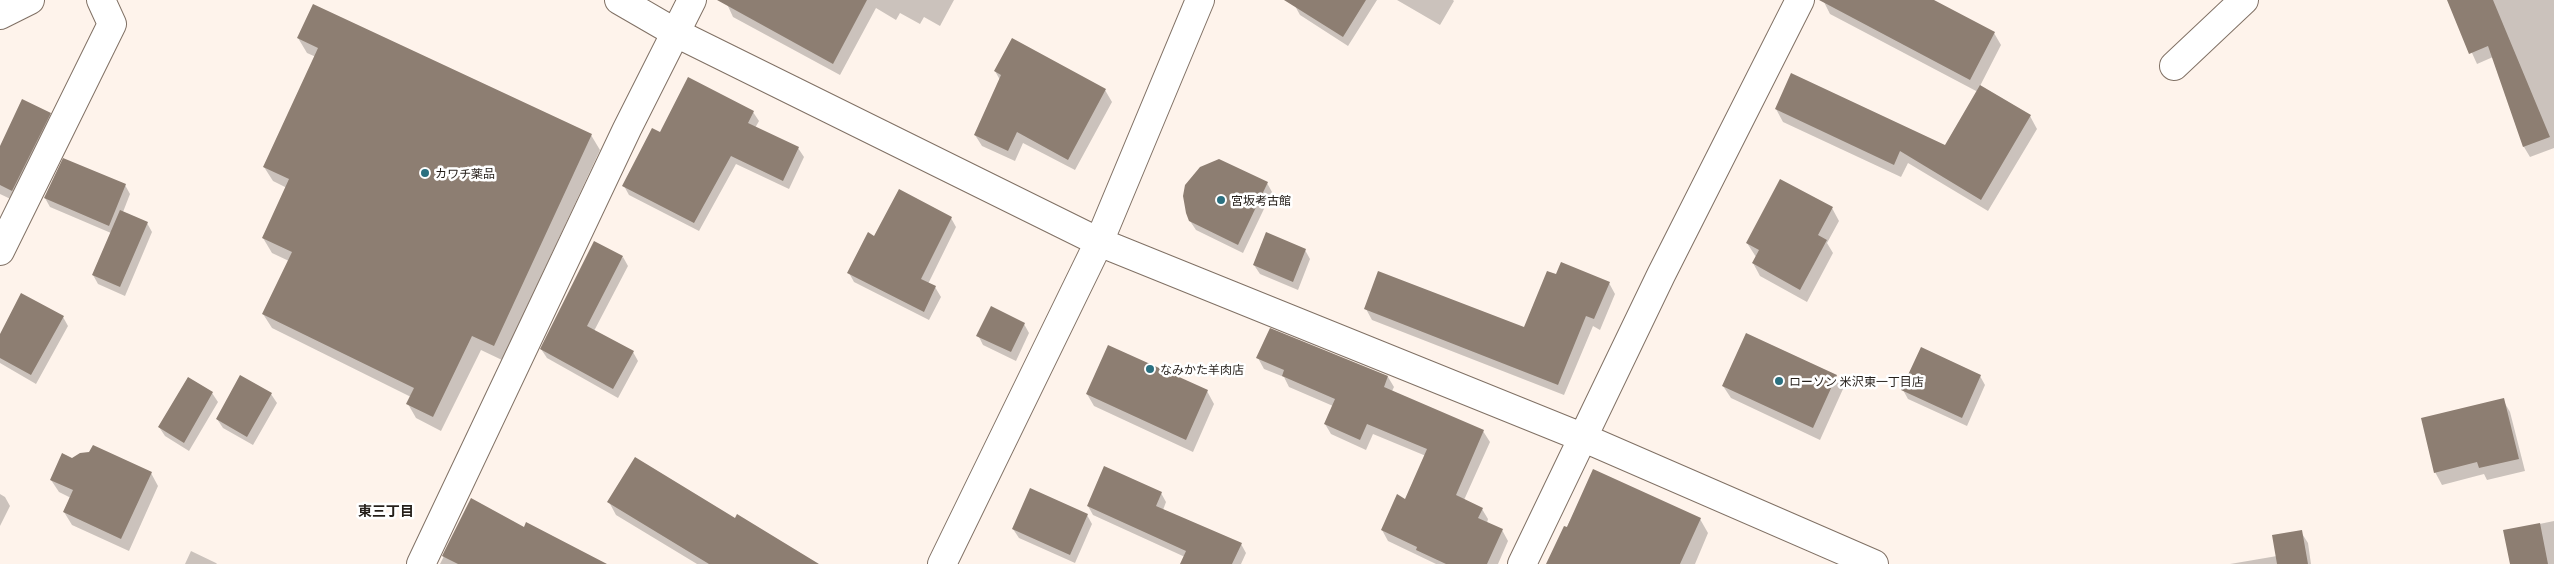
<!DOCTYPE html>
<html>
<head>
<meta charset="utf-8">
<style>
	body { margin:0 }
	canvas { display:block; background:#fef3eb }
</style>
</head>
<body>
<canvas width="2554" height="564"></canvas>
<script>
const ctx = document.querySelector('canvas').getContext('2d');
ctx.lineJoin = 'round';
function fill(path, color) { ctx.fillStyle = color; ctx.fill(path, 'evenodd'); }
function trace(path, color, width, dash) { ctx.strokeStyle = color; ctx.lineWidth = width; ctx.lineCap = dash ? 'butt' : 'round'; ctx.setLineDash(dash || []); ctx.stroke(path); }
function write(font, color, halo, rows, align = 'center') {
  ctx.font = font + ' Georgia,"Noto Sans JP",serif'; ctx.lineWidth = 5; ctx.setLineDash([]); ctx.textBaseline = 'middle'; ctx.strokeStyle = halo; ctx.fillStyle = color; for (const [text, x, y, turn = 0] of rows) {
    ctx.save(); ctx.translate(x, y); ctx.rotate((+turn || 0) * Math.PI / 180); ctx.textAlign = isNaN(turn) ? turn : align; if (halo) ctx.strokeText(text, 0, 0); ctx.fillText(text, 0, 0); ctx.restore();
  }
}
fill(new Path2D(`
	M 729,0 L 954,0 L 940,26 L 924,17 L 920,24 L 900,13 L 896,20 L 876,8 L 840,75 L 733,17 L 727,4 Z
	M 1298,0 L 1377,0 L 1348,46 L 1300,15 L 1295,6 Z
	M 1397,0 L 1453,0 L 1454,1 L 1440,25 Z
	M 1823,0 L 1932,0 L 1994,33 L 2001,45 L 1980,86 L 2030,116 L 2037,129 L 1988,211 L 1908,163 L 1901,177 L 1783,122 L 1776,109 L 1945,146 L 1978,92 L 1830,14 Z
	M 2448,0 L 2554,0 L 2554,148 L 2530,157 L 2524,147 L 2493,57 L 2477,64 Z
	M 298,38 L 591,135 L 600,150 L 502,360 L 481,350 L 441,431 L 416,418 L 408,404 L 411,397 L 272,328 L 263,314 L 289,261 L 272,253 L 263,238 L 287,188 L 273,181 L 264,167 L 316,57 L 307,53 Z
	M 995,71 L 1105,90 L 1112,102 L 1075,170 L 1023,143 L 1015,161 L 982,146 L 975,135 L 1000,80 Z
	M 753,112 L 759,121 L 755,128 L 798,148 L 804,157 L 789,189 L 736,164 L 699,231 L 629,195 L 624,186 L 660,133 Z
	M 50,114 L 57,126 L 19,203 L 0,194 L 0,149 Z
	M 1267,183 L 1272,192 L 1243,253 L 1196,230 L 1190,221 Z
	M 125,185 L 130,194 L 123,212 L 147,223 L 152,232 L 125,296 L 98,284 L 93,275 L 111,233 L 50,207 L 45,198 Z
	M 1832,208 L 1839,221 L 1827,243 L 1833,253 L 1807,302 L 1760,276 L 1753,263 L 1756,257 L 1747,243 Z
	M 951,218 L 956,227 L 928,284 L 935,287 L 941,297 L 929,320 L 854,282 L 849,273 Z
	M 1305,250 L 1310,259 L 1298,290 L 1260,274 L 1254,265 Z
	M 623,257 L 628,266 L 594,331 L 633,352 L 638,361 L 618,398 L 547,358 L 541,349 Z
	M 1557,276 L 1609,283 L 1615,294 L 1600,330 L 1593,326 L 1564,395 L 1372,320 L 1366,309 L 1524,329 Z
	M 63,317 L 68,326 L 36,384 L 0,363 L 0,335 Z
	M 1024,324 L 1029,333 L 1016,361 L 983,345 L 978,335 Z
	M 1258,358 L 1388,377 L 1394,387 L 1392,391 L 1483,431 L 1490,442 L 1464,500 L 1482,509 L 1488,519 L 1487,523 L 1502,530 L 1508,541 L 1498,564 L 1436,564 L 1388,541 L 1382,530 L 1406,500 L 1426,456 L 1373,434 L 1366,450 L 1331,434 L 1325,424 L 1333,406 L 1289,387 L 1284,377 L 1264,369 Z
	M 1836,376 L 1843,389 L 1820,440 L 1731,398 L 1723,386 Z
	M 1980,376 L 1985,385 L 1967,426 L 1908,399 L 1903,390 Z
	M 188,378 L 212,393 L 218,402 L 189,451 L 165,436 L 159,427 Z
	M 1207,391 L 1214,404 L 1193,452 L 1094,406 L 1087,394 Z
	M 271,394 L 277,403 L 253,445 L 223,428 L 217,419 Z
	M 2503,400 L 2510,412 L 2525,471 L 2487,480 L 2484,474 L 2442,485 L 2435,472 Z
	M 72,459 L 151,473 L 158,486 L 129,551 L 72,525 L 64,512 L 71,498 L 59,492 L 51,480 Z
	M 1594,471 L 1700,519 L 1708,533 L 1695,564 L 1549,564 Z
	M 1161,493 L 1166,502 L 1163,510 L 1241,544 L 1246,553 L 1241,564 L 1181,564 L 1185,557 L 1093,515 L 1088,506 Z
	M 0,494 L 5,497 L 10,506 L 0,526 Z
	M 472,500 L 524,528 L 604,564 L 440,564 Z
	M 609,502 L 735,519 L 816,564 L 697,564 L 616,515 Z
	M 1087,515 L 1092,524 L 1075,563 L 1019,538 L 1013,529 Z
	M 2554,521 L 2554,564 L 2511,564 L 2505,531 Z
	M 2301,532 L 2308,543 L 2311,564 L 2230,564 L 2277,556 Z
	M 191,551 L 216,563 L 217,564 L 185,564 Z`), '#0003');
fill(new Path2D(`
	M 717,0 L 867,0 L 833,64 Z
	M 1284,0 L 1366,0 L 1343,37 Z
	M 1819,0 L 1934,0 L 1995,32 L 1970,80 Z
	M 2447,0 L 2493,0 L 2550,137 L 2523,147 L 2488,46 L 2469,54 Z
	M 313,4 L 592,134 L 494,346 L 472,336 L 433,417 L 406,404 L 414,388 L 262,314 L 292,252 L 262,238 L 289,179 L 263,167 L 318,48 L 297,38 Z
	M 1012,38 L 1106,89 L 1068,160 L 1017,132 L 1008,151 L 974,135 L 1001,75 L 994,71 Z
	M 1791,73 L 1945,145 L 1980,85 L 2031,115 L 1981,200 L 1900,151 L 1894,165 L 1775,109 Z
	M 688,77 L 754,111 L 748,123 L 799,147 L 783,181 L 731,156 L 694,223 L 622,186 L 652,128 L 660,132 Z
	M 22,99 L 51,113 L 12,191 L 0,185 L 0,146 Z
	M 63,158 L 126,184 L 109,226 L 44,198 Z
	M 1219,159 L 1268,182 L 1238,245 L 1189,221 L 1186,213 L 1183,196 L 1185,185 L 1200,167 Z
	M 1780,179 L 1833,207 L 1818,235 L 1827,240 L 1800,290 L 1752,263 L 1759,250 L 1746,243 Z
	M 899,189 L 952,217 L 921,279 L 936,286 L 924,312 L 847,273 L 868,232 L 874,236 Z
	M 120,210 L 148,222 L 120,287 L 92,275 Z
	M 1266,232 L 1306,249 L 1293,282 L 1253,265 Z
	M 594,241 L 623,256 L 587,326 L 634,351 L 613,389 L 540,349 Z
	M 1561,262 L 1610,282 L 1594,319 L 1586,316 L 1558,385 L 1364,309 L 1378,271 L 1524,327 L 1547,271 L 1556,274 Z
	M 21,293 L 64,316 L 31,375 L 0,358 L 0,334 Z
	M 991,306 L 1025,323 L 1011,352 L 976,336 Z
	M 1270,328 L 1388,376 L 1384,387 L 1484,430 L 1456,495 L 1483,508 L 1478,518 L 1503,529 L 1487,564 L 1446,564 L 1416,550 L 1417,547 L 1381,530 L 1397,494 L 1405,499 L 1427,449 L 1367,424 L 1360,440 L 1324,424 L 1335,399 L 1282,376 L 1284,370 L 1256,358 Z
	M 1746,333 L 1837,375 L 1813,428 L 1722,386 Z
	M 1108,345 L 1208,390 L 1186,440 L 1086,394 Z
	M 1921,347 L 1981,375 L 1962,418 L 1901,390 Z
	M 240,375 L 272,393 L 247,437 L 216,419 Z
	M 188,377 L 213,392 L 184,443 L 158,427 Z
	M 2504,398 L 2519,459 L 2479,468 L 2477,462 L 2434,473 L 2421,418 Z
	M 93,445 L 152,472 L 121,539 L 63,512 L 73,490 L 50,480 L 62,453 L 72,458 L 80,453 L 89,452 Z
	M 635,457 L 735,518 L 737,514 L 819,564 L 709,564 L 607,502 Z
	M 1104,466 L 1162,492 L 1156,506 L 1242,543 L 1232,564 L 1180,564 L 1186,551 L 1087,506 Z
	M 1593,469 L 1701,518 L 1680,564 L 1546,564 L 1564,526 L 1567,527 Z
	M 1030,488 L 1088,514 L 1070,555 L 1012,529 Z
	M 471,498 L 524,527 L 526,522 L 607,564 L 458,564 L 442,556 Z
	M 2540,523 L 2548,564 L 2510,564 L 2503,530 Z
	M 2302,530 L 2308,564 L 2277,564 L 2272,535 Z`), '#8d7e72');
const minor = new Path2D(`
	M 619,0 L 676,33 L 1099,242 L 1584,438 L 1874,564
	M 0,15 L 30,0
	M 2174,66 L 2244,0
	M 0,251 L 112,24 L 101,0
	M 421,564 L 627,129 L 692,0
	M 942,564 L 1099,242 L 1200,0
	M 1522,564 L 1661,275 L 1800,0`);
trace(minor, '#807165', 30);
trace(minor, '#fff', 28);
for (const [x, y, r, color] of [
	[425,173,5,"#2b7080"],
	[1221,200,5,"#2b7080"],
	[1150,369,5,"#2b7080"],
	[1779,381,5,"#2b7080"]
]) { const dot = new Path2D(); dot.arc(x, y, r, 0, 2 * Math.PI); ctx.fillStyle = color; ctx.fill(dot); trace(dot, '#fff', 2); }
write('12px', '#251f1a', '#fff', [
	["カワチ薬品",435,173],
	["宮坂考古館",1231,200],
	["なみかた羊肉店",1160,369],
	["ローソン 米沢東一丁目店",1789,381]
], 'left');
write('bold 14px', '#251f1a', '#fff', [
	["東三丁目",386,511]
]);
</script>
</body>
</html>
